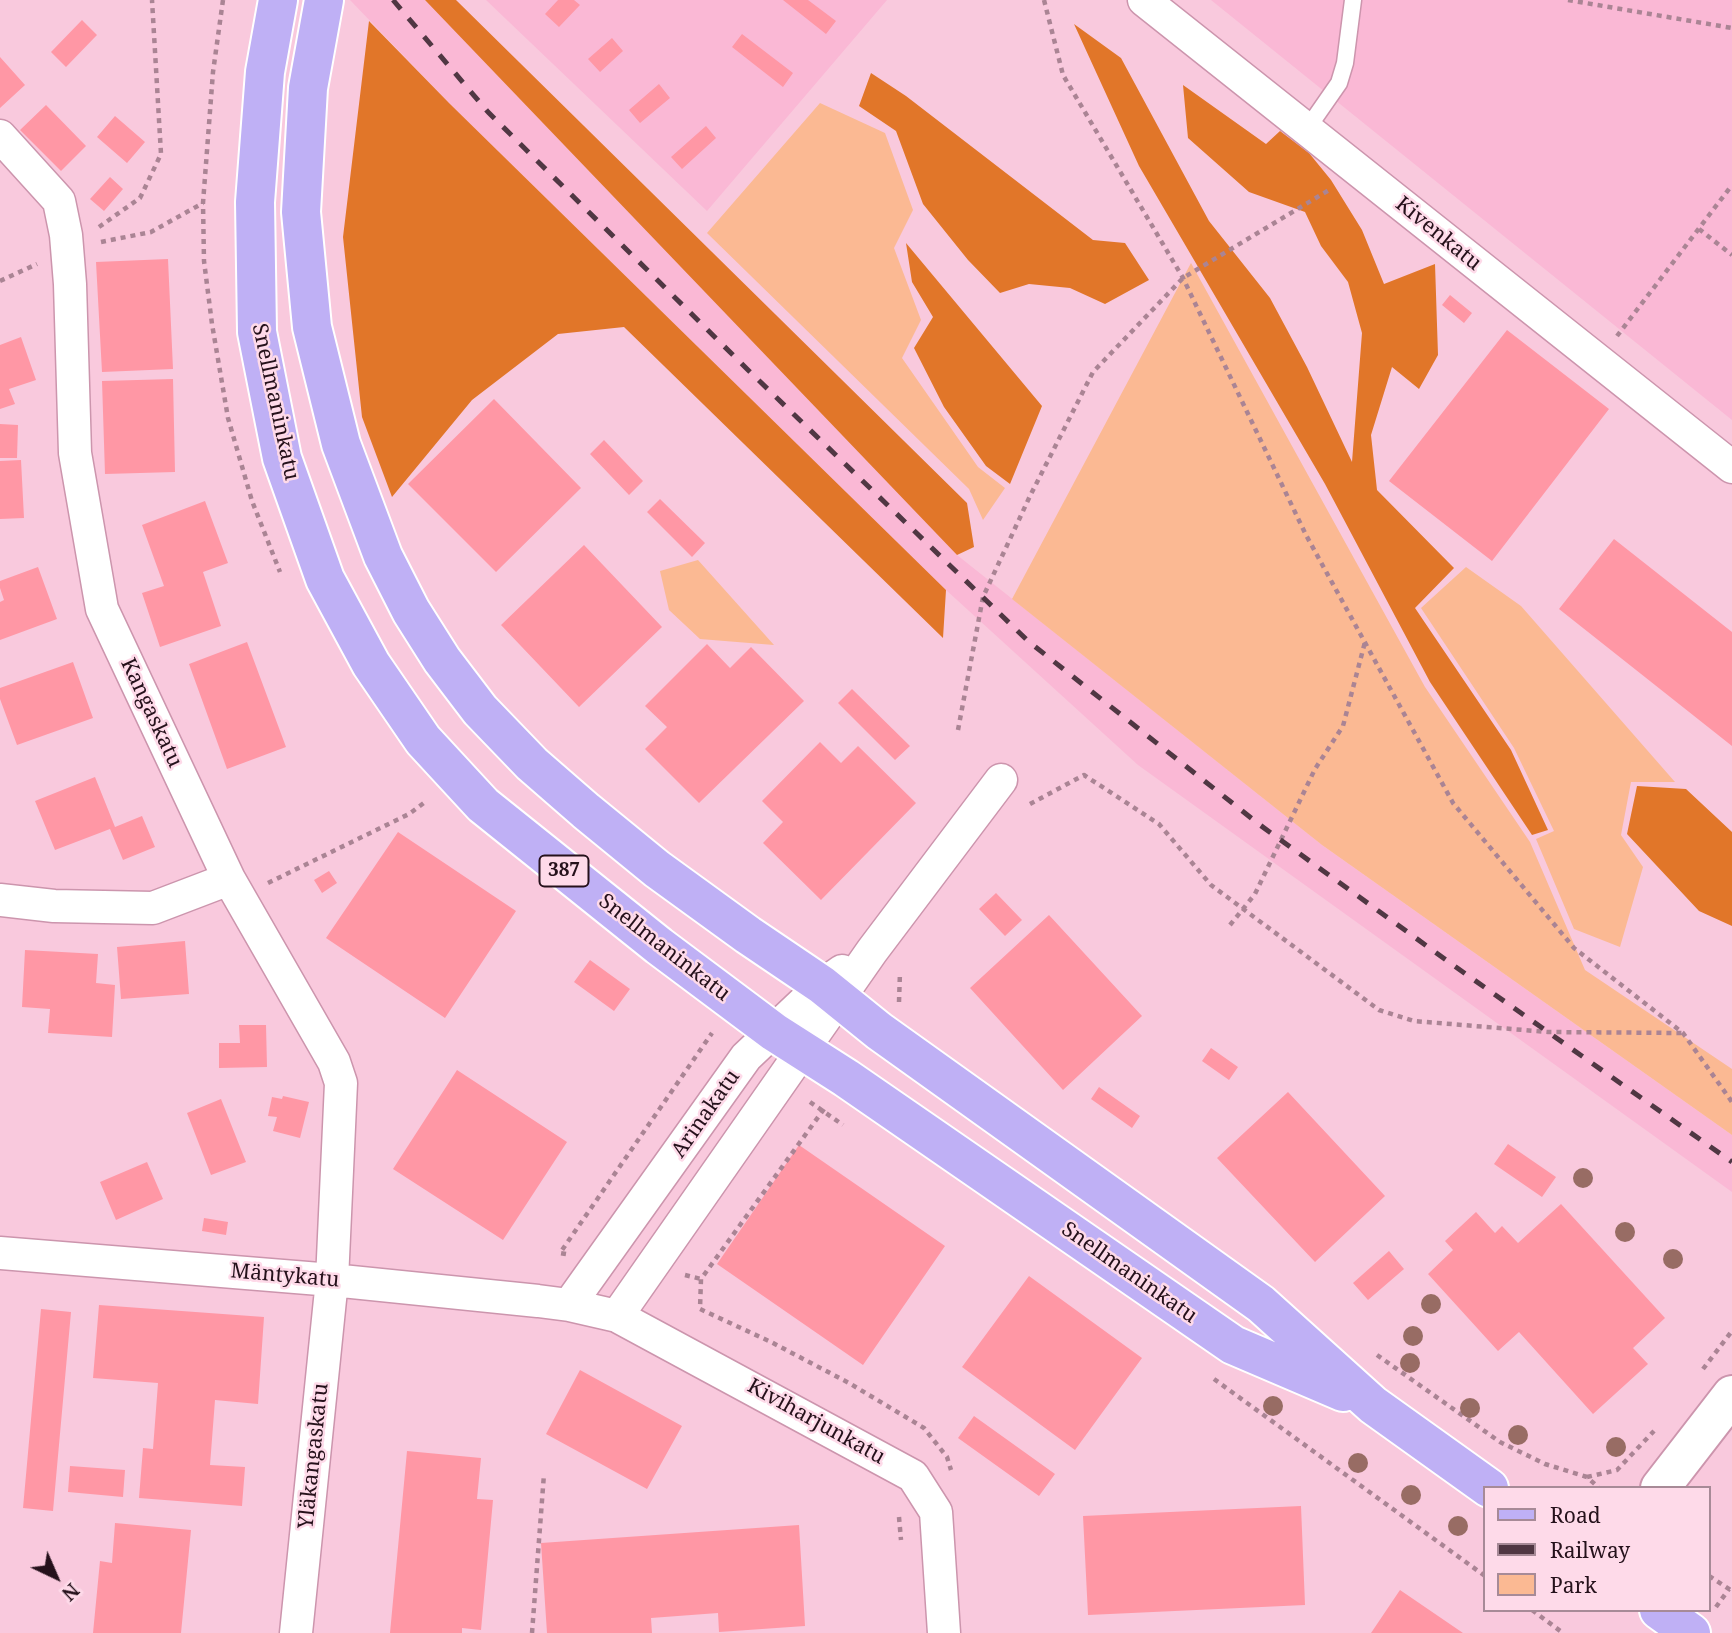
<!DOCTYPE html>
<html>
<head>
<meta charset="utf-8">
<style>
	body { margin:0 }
	#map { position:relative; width:1732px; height:1633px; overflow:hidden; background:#f9c9dd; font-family:"Noto Serif",serif }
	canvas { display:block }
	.legend { position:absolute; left:1483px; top:1486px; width:228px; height:126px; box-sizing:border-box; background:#fedae9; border:2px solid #a78a97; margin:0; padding:9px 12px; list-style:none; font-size:21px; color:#25111b }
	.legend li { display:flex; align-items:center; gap:14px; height:35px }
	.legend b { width:35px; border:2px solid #a78a97 }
	.north { position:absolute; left:21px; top:1542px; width:70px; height:70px; -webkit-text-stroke:5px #fedae9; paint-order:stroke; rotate:136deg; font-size:19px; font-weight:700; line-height:28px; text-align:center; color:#25111b }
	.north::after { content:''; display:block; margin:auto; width:24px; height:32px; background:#25111b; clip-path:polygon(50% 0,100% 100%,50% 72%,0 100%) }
</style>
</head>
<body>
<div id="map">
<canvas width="1732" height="1633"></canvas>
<ul class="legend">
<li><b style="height:9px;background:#bfb0f5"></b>Road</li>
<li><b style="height:9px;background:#503743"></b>Railway</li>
<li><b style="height:19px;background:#fbb993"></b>Park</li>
</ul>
<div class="north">N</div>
</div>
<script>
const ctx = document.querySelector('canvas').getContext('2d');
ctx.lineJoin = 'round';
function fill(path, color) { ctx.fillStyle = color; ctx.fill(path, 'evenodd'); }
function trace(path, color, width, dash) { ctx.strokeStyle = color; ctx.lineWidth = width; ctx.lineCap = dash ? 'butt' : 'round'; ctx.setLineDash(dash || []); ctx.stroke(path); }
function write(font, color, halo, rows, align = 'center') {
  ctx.font = font + ' "Noto Serif",serif'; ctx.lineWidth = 5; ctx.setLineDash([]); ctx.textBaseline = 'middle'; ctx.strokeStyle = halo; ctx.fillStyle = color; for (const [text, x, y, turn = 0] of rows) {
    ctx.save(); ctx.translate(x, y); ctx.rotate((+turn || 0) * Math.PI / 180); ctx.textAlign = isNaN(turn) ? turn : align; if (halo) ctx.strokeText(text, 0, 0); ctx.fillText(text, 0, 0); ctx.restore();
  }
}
fill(new Path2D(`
	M 350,0 L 425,0 L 957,555 L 1322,845 L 1732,1135 L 1732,1192 L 1138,765 L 946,590 L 449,103 Z
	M 486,0 L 887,0 L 707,211 Z
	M 1211,0 L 1732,0 L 1732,420 L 1696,391 Z`), '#fab8d5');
fill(new Path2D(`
	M 820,103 L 885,133 L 913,210 L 894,248 L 921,320 L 902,358 L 978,467 L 1005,488 L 983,520 L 969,489 L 707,233 Z
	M 1191,263 L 1425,687 L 1530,842 L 1585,970 L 1732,1069 L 1732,1135 L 1322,845 L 1012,599 Z
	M 698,560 L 774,645 L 700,639 L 669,610 L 660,571 Z
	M 1466,567 L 1521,606 L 1675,782 L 1631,782 L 1621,835 L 1643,867 L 1620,947 L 1574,929 L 1536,839 L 1554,831 L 1514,748 L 1421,608 Z`), '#fbb993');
fill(new Path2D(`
	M 425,0 L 456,0 L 967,503 L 974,547 L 957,555 Z
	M 369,21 L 449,103 L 946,590 L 943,638 L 624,327 L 558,334 L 472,400 L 392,497 L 362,417 L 343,237 Z
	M 1074,24 L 1121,58 L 1209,221 L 1270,298 L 1307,367 L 1352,462 L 1362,333 L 1348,282 L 1321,246 L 1305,212 L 1249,192 L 1188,138 L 1183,85 L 1266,144 L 1280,131 L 1309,153 L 1331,180 L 1362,230 L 1384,284 L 1435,264 L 1438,355 L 1419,389 L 1392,367 L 1371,435 L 1377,490 L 1454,568 L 1415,608 L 1511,750 L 1548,830 L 1532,835 L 1430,682 L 1325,484 L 1139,166 Z
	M 871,73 L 906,96 L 1093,240 L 1125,243 L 1149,280 L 1105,304 L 1070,288 L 1029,284 L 1000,293 L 968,260 L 923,204 L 896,131 L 859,106 Z
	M 906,243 L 1042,406 L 1010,484 L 986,466 L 944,407 L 914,348 L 933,317 L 912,282 Z
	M 1637,786 L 1686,789 L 1732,832 L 1732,926 L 1699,911 L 1627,834 Z`), '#e17629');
fill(new Path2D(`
	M 558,0 L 574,0 L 580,5 L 559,27 L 545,14 Z
	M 783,0 L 808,0 L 836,21 L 826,34 Z
	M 82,20 L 97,35 L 66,67 L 51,52 Z
	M 742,34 L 793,73 L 783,87 L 732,47 Z
	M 612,38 L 623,51 L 600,72 L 588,59 Z
	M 0,57 L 25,85 L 0,108 Z
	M 659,84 L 670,98 L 640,123 L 629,110 Z
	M 46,105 L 86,146 L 61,171 L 20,130 Z
	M 115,116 L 145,142 L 127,163 L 97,137 Z
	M 706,126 L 716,138 L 682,169 L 671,157 Z
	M 110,177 L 123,189 L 104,211 L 90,199 Z
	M 168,259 L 173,369 L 102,372 L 96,262 Z
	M 1450,295 L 1472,313 L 1464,323 L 1442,305 Z
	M 1507,330 L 1609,409 L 1492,561 L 1389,481 Z
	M 21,337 L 36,380 L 9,389 L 15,404 L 0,409 L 0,345 Z
	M 173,379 L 175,472 L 105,474 L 102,381 Z
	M 494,399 L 581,488 L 496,572 L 408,484 Z
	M 0,424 L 18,425 L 17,458 L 0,458 Z
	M 604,440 L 643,481 L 629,495 L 590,454 Z
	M 21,460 L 24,518 L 0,519 L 0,461 Z
	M 660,499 L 705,543 L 692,557 L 647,512 Z
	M 205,501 L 228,563 L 203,572 L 221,626 L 160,647 L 142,593 L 164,586 L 142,525 Z
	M 1614,539 L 1732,632 L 1732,746 L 1559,609 Z
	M 584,545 L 662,627 L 579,707 L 501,625 Z
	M 38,567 L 57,619 L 0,640 L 0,602 L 4,600 L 0,588 L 0,581 Z
	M 247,642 L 286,747 L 227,769 L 189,664 Z
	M 707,644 L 730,668 L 751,647 L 804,701 L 699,803 L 645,749 L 667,727 L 645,706 Z
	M 73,662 L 93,718 L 17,745 L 0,699 L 0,688 Z
	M 852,689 L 910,746 L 895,760 L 838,703 Z
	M 820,742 L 841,763 L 858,746 L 916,803 L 821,900 L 763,843 L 783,822 L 762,801 Z
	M 95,777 L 115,827 L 142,816 L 155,847 L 123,860 L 110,829 L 55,850 L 35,801 Z
	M 398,832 L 516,911 L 445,1018 L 326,938 Z
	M 329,871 L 337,883 L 322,893 L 314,880 Z
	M 996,893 L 1022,920 L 1005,936 L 979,909 Z
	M 1049,915 L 1142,1016 L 1063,1090 L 970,988 Z
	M 185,941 L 189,994 L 121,999 L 117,947 Z
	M 25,950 L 98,954 L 96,983 L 115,985 L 112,1037 L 48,1033 L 50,1009 L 22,1007 Z
	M 590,960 L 630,989 L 614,1011 L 574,982 Z
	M 239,1025 L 266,1025 L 267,1067 L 219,1068 L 219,1043 L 240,1043 Z
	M 1211,1048 L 1238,1067 L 1229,1080 L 1202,1061 Z
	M 457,1070 L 567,1142 L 503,1240 L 393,1169 Z
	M 1099,1087 L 1140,1116 L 1132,1128 L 1091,1099 Z
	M 1288,1092 L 1385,1196 L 1315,1262 L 1217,1158 Z
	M 283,1096 L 309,1102 L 300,1138 L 273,1131 L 277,1117 L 268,1116 L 272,1097 L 282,1099 Z
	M 221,1099 L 246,1162 L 211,1175 L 187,1113 Z
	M 1508,1144 L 1556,1177 L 1542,1197 L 1494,1164 Z
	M 799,1145 L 945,1246 L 863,1365 L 717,1264 Z
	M 147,1162 L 163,1199 L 116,1220 L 100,1182 Z
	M 1561,1204 L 1665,1318 L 1633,1348 L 1648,1364 L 1593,1414 L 1519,1332 L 1498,1351 L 1428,1274 L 1453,1250 L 1445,1241 L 1476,1212 L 1495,1233 L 1502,1226 L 1518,1243 Z
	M 204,1218 L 228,1222 L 226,1235 L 202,1231 Z
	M 1389,1251 L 1404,1269 L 1368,1300 L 1353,1283 Z
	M 1029,1276 L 1142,1358 L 1075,1450 L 962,1367 Z
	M 99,1305 L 264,1317 L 258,1404 L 215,1400 L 210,1465 L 245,1467 L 242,1506 L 139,1498 L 143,1448 L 153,1449 L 158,1383 L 93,1378 Z
	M 41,1309 L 71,1312 L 53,1511 L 23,1508 Z
	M 580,1370 L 682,1426 L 647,1489 L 546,1434 Z
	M 974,1416 L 1055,1474 L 1039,1496 L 958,1438 Z
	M 407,1451 L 481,1458 L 477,1499 L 493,1500 L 481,1630 L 462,1628 L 462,1633 L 390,1633 Z
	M 70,1466 L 125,1470 L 123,1497 L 68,1492 Z
	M 1301,1506 L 1305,1605 L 1088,1615 L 1083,1516 Z
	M 115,1523 L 191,1530 L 181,1633 L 93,1633 L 100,1561 L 112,1563 Z
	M 799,1525 L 805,1626 L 719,1632 L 718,1613 L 651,1618 L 652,1633 L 547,1633 L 541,1543 Z
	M 1400,1590 L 1463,1633 L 1371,1633 Z`), '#ff97a5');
const lane = new Path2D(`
	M 1307,129 L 1339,83 L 1345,63 L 1353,0`);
const street = new Path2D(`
	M 1144,0 L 1732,467
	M 0,136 L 59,201 L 66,235 L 70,284 L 75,453 L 102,609 L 229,879 L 334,1062 L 341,1083 L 332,1280 L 296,1633
	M 0,900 L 54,906 L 153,908 L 229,879
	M 0,1253 L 332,1280 L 538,1301 L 569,1305 L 617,1316 L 913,1476 L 936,1512 L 944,1633
	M 569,1305 L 746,1057 L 822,985 L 842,971
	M 617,1316 L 872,951 L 1001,780`);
const secondary = new Path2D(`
	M 1660,1488 L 1732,1395`);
const primary = new Path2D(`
	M 278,0 L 265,72 L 255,202 L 257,332 L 282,458 L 325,579 L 371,664 L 423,740 L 483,805 L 659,946 L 774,1032 L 846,1078 L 1233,1345 L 1343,1392
	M 324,0 L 308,88 L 301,212 L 312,327 L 341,444 L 383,556 L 411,611 L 442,660 L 480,710 L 532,764 L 586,811 L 657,869 L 748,935 L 822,985 L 879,1031 L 1261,1304 L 1373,1405 L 1489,1488
	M 1659,1610 L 1691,1633`);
trace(lane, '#cc95ad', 19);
trace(street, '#cc95ad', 35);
trace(secondary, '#cc95ad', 42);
trace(primary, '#fff', 42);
trace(new Path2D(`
	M 223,0 L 213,72 L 203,203 L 204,261 L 212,324 L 228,418 L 252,501 L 280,572
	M 1044,0 L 1063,75 L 1183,278 L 1306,535 L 1453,803 L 1574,948 L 1683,1033 L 1732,1102
	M 1568,0 L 1732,28
	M 99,227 L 140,198 L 161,154 L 152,0
	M 1699,229 L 1732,255
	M 101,242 L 151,232 L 203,203
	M 0,281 L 37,264
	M 1617,336 L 1732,185
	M 958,730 L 983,597 L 1030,496 L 1093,372 L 1183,278 L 1329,190
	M 1030,804 L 1084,775 L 1159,824 L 1211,885 L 1379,1010 L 1414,1021 L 1548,1032 L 1682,1033
	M 268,883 L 409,814 L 425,802
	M 1230,925 L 1255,894 L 1315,769 L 1343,726 L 1365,642
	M 899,1002 L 900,972
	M 810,1102 L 843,1125
	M 824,1109 L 701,1279 L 700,1309 L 771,1342 L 849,1383 L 924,1428 L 947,1457 L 951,1470
	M 566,1254 L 560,1253 L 712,1033
	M 685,1275 L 701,1279
	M 1377,1355 L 1500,1442 L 1545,1464 L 1587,1477 L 1599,1488
	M 1703,1369 L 1732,1331
	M 1214,1379 L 1485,1576
	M 1587,1477 L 1617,1470 L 1654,1431
	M 899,1517 L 901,1540
	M 1709,1576 L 1732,1591
	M 1716,1607 L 1729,1589
	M 1532,1610 L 1563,1633
	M 532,1633 L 544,1474`), '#aa8494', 4.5, [5, 5]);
trace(lane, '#fff', 16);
trace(street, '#fff', 32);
trace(secondary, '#fff', 38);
trace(primary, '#bfb0f5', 38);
trace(new Path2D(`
	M 393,0 L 488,112 L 747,369 L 1028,641 L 1260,825 L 1453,965 L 1732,1162`), '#503743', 5, [12, 12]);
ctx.fillStyle = '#986c64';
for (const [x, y] of [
	[1583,1178],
	[1625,1232],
	[1673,1259],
	[1431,1304],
	[1413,1336],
	[1410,1363],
	[1273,1406],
	[1470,1408],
	[1518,1435],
	[1616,1447],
	[1358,1463],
	[1411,1495],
	[1458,1526]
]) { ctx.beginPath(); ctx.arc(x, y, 10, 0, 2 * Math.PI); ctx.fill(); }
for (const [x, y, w] of [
	[564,871,49]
]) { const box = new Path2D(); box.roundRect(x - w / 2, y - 15.5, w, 31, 5); ctx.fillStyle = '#fedae9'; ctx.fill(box); trace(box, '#25111b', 2); }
write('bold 19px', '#25111b', null, [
	["387",564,871]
]);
write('21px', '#25111b', '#fedae9', [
	["Kivenkatu",1438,234,39],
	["Snellmaninkatu",275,402,78],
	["Kangaskatu",151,713,65],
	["Snellmaninkatu",664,948,38],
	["Arinakatu",706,1114,-55],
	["Snellmaninkatu",1129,1273,35],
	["Mäntykatu",285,1276,5],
	["Kiviharjunkatu",816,1422,29],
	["Yläkangaskatu",314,1456,-84]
]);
</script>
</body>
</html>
